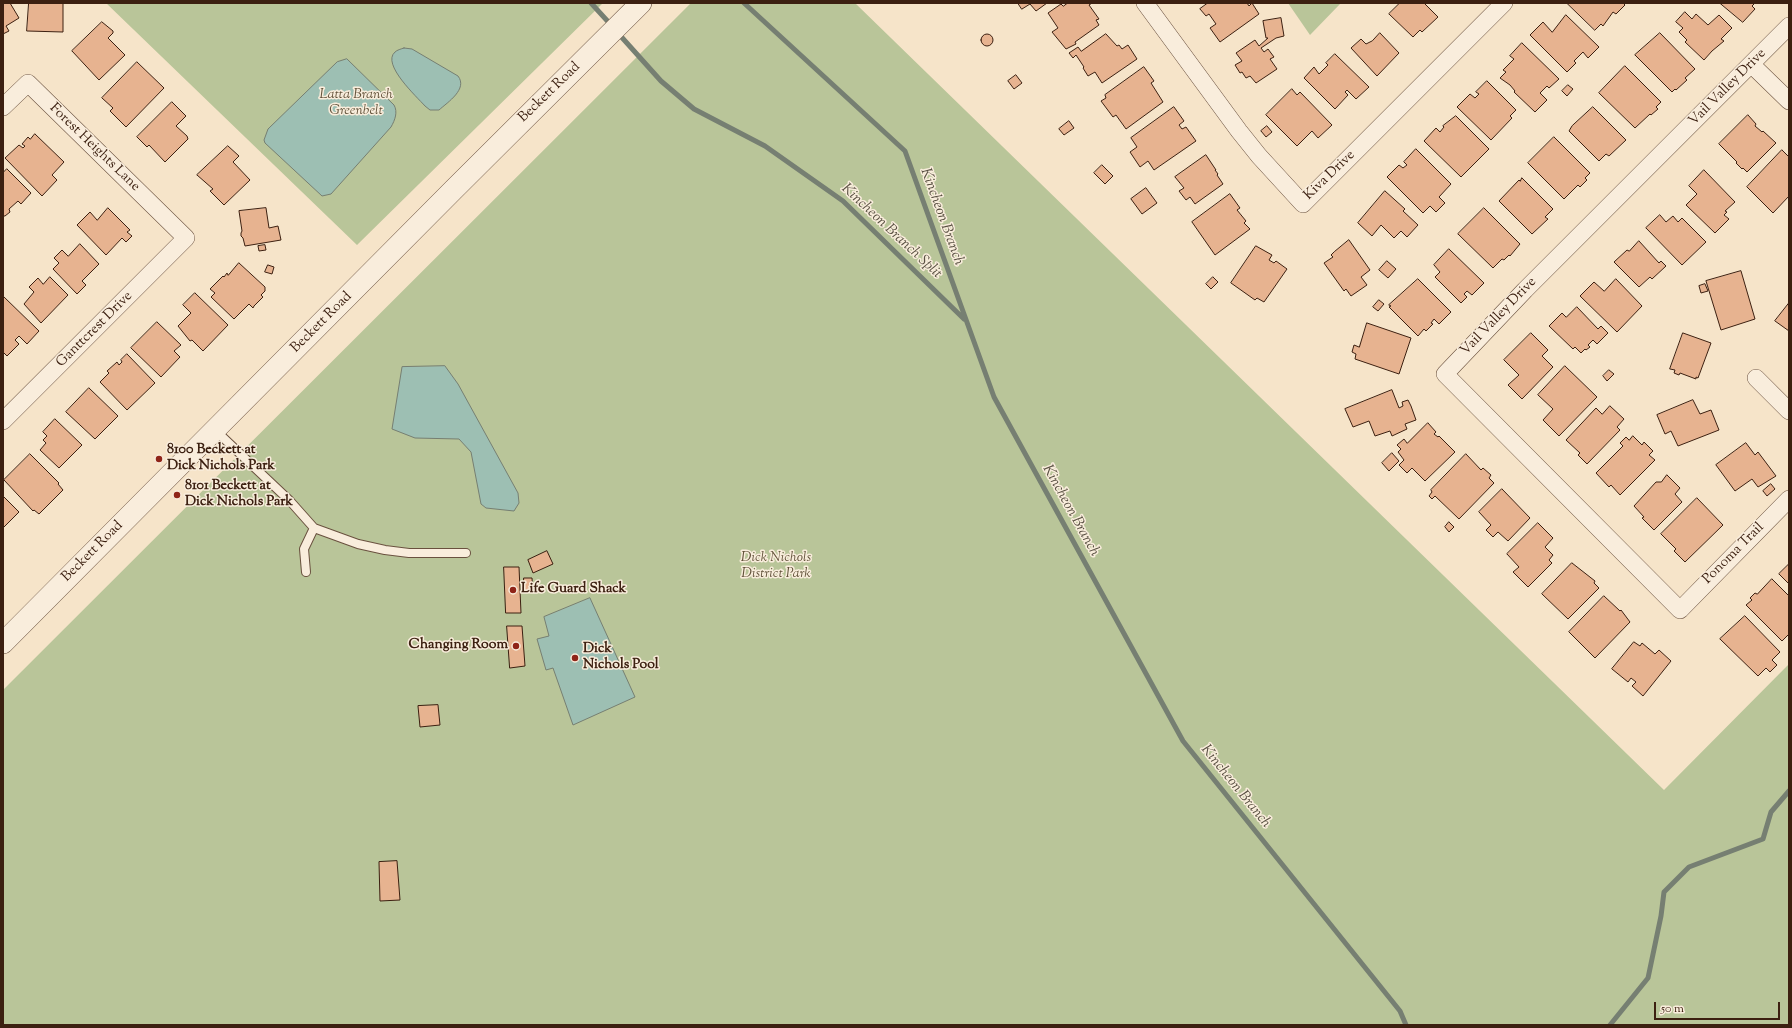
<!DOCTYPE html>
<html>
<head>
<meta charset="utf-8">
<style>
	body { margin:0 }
	#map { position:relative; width:1792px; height:1028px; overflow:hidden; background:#f6e4c9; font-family:"Sorts Mill Goudy",serif }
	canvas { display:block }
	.frame { position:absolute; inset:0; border:4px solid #3c2011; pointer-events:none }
	.scale { position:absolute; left:1654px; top:1002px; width:126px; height:18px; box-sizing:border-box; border:2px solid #3c2011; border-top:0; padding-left:5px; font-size:12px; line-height:14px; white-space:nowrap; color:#3c2011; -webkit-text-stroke:3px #f9eddc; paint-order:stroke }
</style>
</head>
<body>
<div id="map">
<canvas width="1792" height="1028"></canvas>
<div class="frame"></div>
<div class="scale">50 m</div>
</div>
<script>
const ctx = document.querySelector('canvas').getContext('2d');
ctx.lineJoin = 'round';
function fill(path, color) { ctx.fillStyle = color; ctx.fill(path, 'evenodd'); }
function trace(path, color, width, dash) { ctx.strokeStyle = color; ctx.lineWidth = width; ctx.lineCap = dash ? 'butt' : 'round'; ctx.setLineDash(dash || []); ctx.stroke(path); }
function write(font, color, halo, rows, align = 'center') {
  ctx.font = font + ' "Sorts Mill Goudy",serif'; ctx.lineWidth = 3; ctx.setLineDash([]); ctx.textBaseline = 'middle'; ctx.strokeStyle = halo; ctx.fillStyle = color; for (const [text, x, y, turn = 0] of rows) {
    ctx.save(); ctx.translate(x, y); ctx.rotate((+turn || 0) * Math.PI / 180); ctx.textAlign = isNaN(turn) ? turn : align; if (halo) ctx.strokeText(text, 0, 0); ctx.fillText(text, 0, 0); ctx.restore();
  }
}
fill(new Path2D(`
	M 106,3 L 603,3 L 357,245 Z
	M 691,3 L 855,3 L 1664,790 L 1789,664 L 1789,1025 L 3,1025 L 3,690 Z
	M 1288,3 L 1341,3 L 1310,35 Z`), '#b9c599');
const water = new Path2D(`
	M 404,48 L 412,49 L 458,76 C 468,89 448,102 439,110 L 430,110 L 425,106 C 417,97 381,64 395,52 C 397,50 401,49 404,48 Z
	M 347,59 L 394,105 C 398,112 395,120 391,127 L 331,194 L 322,196 L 265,143 L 264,140 L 268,129 L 337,62 Z
	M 445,366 L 458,384 L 518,493 L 519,503 L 514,511 L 486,508 L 481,504 L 471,452 L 459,439 L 415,438 L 392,429 L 402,367 Z
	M 590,598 L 635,697 L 573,725 L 553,668 L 546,670 L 537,639 L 549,636 L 544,617 Z`);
fill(water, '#9dbfb3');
trace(water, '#767f72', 1);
trace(new Path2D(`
	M 591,3 L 612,26
	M 744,3 L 905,151 L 994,397 L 1183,741 L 1400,1011 L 1406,1025
	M 617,32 L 661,81 L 694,109 L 765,146 L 843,201 L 964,319
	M 1610,1025 L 1648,978 L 1661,916 L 1664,892 L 1689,867 L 1763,839 L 1771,812 L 1789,791`), '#767f72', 5);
const building = new Path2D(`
	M 3,3 L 10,3 L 19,18 L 6,26 L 9,31 L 3,34 Z
	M 29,3 L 63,3 L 63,32 L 27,31 Z
	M 1018,3 L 1047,3 L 1036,11 L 1030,4 L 1022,9 Z
	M 1068,3 L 1092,3 L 1089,5 L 1099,19 L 1096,20 L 1099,25 L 1075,42 L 1076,44 L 1066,49 L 1052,32 L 1058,28 L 1048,13 L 1061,4 L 1063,6 Z
	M 1208,3 L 1247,3 L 1249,6 L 1252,3 L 1259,14 L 1220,42 L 1210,28 L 1216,24 L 1209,14 L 1206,16 L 1200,9 Z
	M 1400,3 L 1424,3 L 1438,17 L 1422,32 L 1420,30 L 1413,37 L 1389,14 Z
	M 1567,3 L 1623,3 L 1625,5 L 1616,14 L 1613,12 L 1603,26 L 1601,24 L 1595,30 Z
	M 1720,3 L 1755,3 L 1752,6 L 1755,9 L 1743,22 Z
	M 1685,12 L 1692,19 L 1696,14 L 1708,25 L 1719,15 L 1732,28 L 1721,39 L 1724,41 L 1712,51 L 1704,60 L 1685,42 L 1687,40 L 1679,32 L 1683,28 L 1676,22 Z
	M 1566,15 L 1599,47 L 1588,58 L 1583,52 L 1574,61 L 1576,63 L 1567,72 L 1530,35 L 1543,22 L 1552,32 Z
	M 1281,18 L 1284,36 L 1276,38 L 1261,48 L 1264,52 L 1268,49 L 1274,57 L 1270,59 L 1277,69 L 1256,83 L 1250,76 L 1246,78 L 1242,72 L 1240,73 L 1235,65 L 1242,61 L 1236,53 L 1255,40 L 1259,46 L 1268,38 L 1266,38 L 1263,21 Z
	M 102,22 L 113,31 L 113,33 L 108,38 L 125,55 L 99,80 L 72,51 Z
	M 1380,33 L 1399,53 L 1377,76 L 1351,48 L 1361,39 L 1366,44 L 1372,41 Z
	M 1660,33 L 1695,69 L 1685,78 L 1687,80 L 1676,90 L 1675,89 L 1672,92 L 1635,55 Z
	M 1106,34 L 1117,46 L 1119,45 L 1122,49 L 1128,45 L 1137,59 L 1102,83 L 1095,72 L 1088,76 L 1083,68 L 1084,67 L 1076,55 L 1073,58 L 1069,53 L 1078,47 L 1081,51 Z
	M981 40a6 6 0 1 1 12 0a6 6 0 1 1-12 0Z
	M 1522,43 L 1559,79 L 1549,88 L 1547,86 L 1540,93 L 1547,100 L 1535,112 L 1514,92 L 1515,91 L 1510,85 L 1500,78 L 1506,72 L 1503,70 L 1514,59 L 1510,56 Z
	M 1335,54 L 1369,87 L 1356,99 L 1347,90 L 1345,92 L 1348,95 L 1335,109 L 1304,78 L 1314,67 L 1319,74 L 1328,65 L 1326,63 Z
	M 137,62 L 164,88 L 126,127 L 110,111 L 113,108 L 102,98 Z
	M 1625,66 L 1661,102 L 1656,107 L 1658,109 L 1651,115 L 1650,114 L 1635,128 L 1599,93 Z
	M 1144,67 L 1154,81 L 1151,83 L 1163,102 L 1126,129 L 1116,115 L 1113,117 L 1101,101 L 1106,98 L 1105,95 Z
	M 1016,75 L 1022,83 L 1014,89 L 1008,81 Z
	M 1487,81 L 1516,110 L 1510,116 L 1512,118 L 1491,140 L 1457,107 L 1470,94 L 1475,98 L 1479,94 L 1476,92 Z
	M 1568,85 L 1573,89 L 1567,96 L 1562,91 Z
	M 1292,89 L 1297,95 L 1300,92 L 1332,125 L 1318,138 L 1312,131 L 1297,146 L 1266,115 Z
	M 172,102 L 186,116 L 176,126 L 187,136 L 188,139 L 165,162 L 149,145 L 147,147 L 137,137 Z
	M 1174,107 L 1184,121 L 1179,125 L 1182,129 L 1186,127 L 1196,141 L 1154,170 L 1148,161 L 1140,167 L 1130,152 L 1137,147 L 1131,138 Z
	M 1593,107 L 1626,140 L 1609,156 L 1606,154 L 1599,161 L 1569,131 L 1572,126 Z
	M 1748,115 L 1756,124 L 1755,126 L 1762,132 L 1763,131 L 1776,143 L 1747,172 L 1743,168 L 1742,169 L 1736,163 L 1737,162 L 1719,144 Z
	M 1456,116 L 1489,149 L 1461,177 L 1424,141 L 1436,128 L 1440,132 L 1444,127 L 1443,126 Z
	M 1069,121 L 1074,128 L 1064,135 L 1059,129 Z
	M 1267,126 L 1272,132 L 1266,137 L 1261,131 Z
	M 35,134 L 64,162 L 52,175 L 57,180 L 42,196 L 5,158 L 19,145 L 23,148 L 25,146 L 22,144 L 28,137 L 30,139 Z
	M 1554,137 L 1590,173 L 1585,178 L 1587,180 L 1580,187 L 1578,185 L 1564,199 L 1528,163 Z
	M 228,146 L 239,156 L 233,162 L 250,180 L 224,205 L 210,191 L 213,189 L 197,175 Z
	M 1416,149 L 1451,184 L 1439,197 L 1445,203 L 1436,212 L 1430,206 L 1423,213 L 1387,177 L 1399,165 L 1403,168 L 1407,165 L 1404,162 Z
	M 1782,150 L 1788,156 L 1789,155 L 1789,196 L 1773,213 L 1747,187 Z
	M 1206,155 L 1216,170 L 1215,170 L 1218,174 L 1217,175 L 1223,184 L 1195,204 L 1190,197 L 1186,200 L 1179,191 L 1184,188 L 1175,177 Z
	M 1102,165 L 1113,176 L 1105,184 L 1094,173 Z
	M 7,169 L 31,193 L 21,204 L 18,201 L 9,209 L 10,212 L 5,216 L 3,216 L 3,173 Z
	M 1704,170 L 1735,202 L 1725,211 L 1727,212 L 1724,215 L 1729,219 L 1715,233 L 1686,205 L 1697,194 L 1689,186 Z
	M 1522,178 L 1553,209 L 1545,217 L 1548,219 L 1532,234 L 1499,201 L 1519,180 L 1520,181 Z
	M 1146,188 L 1157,203 L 1142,214 L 1131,199 Z
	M 1385,191 L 1405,209 L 1403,211 L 1418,225 L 1407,237 L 1401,231 L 1394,238 L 1381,225 L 1372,236 L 1358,223 Z
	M 1230,194 L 1240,208 L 1237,210 L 1246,221 L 1244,223 L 1250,229 L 1215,255 L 1192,222 Z
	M 108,208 L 130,230 L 127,232 L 132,236 L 126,242 L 122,238 L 106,255 L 77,225 L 90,212 L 97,220 Z
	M 266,208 L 269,228 L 278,226 L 281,240 L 245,246 L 243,238 L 241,236 L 241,233 L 242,231 L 239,211 Z
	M 1484,208 L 1520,244 L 1510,256 L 1509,255 L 1504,260 L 1502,259 L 1493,268 L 1458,234 Z
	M 1660,215 L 1666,222 L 1673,216 L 1678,222 L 1682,218 L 1706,242 L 1682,265 L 1646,228 Z
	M 1349,240 L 1370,270 L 1361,277 L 1367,285 L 1351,296 L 1346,289 L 1344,291 L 1324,263 L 1333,257 L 1331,255 L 1334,252 Z
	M 1639,241 L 1659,263 L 1661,261 L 1666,266 L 1652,279 L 1650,277 L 1639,287 L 1614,262 L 1627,250 L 1629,251 Z
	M 80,244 L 99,264 L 82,281 L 86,285 L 77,294 L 53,269 L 59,263 L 54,258 L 62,250 L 68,256 Z
	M 265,245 L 266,250 L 259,251 L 258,246 Z
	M 1256,246 L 1272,255 L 1269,260 L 1274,263 L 1276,261 L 1287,269 L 1264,302 L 1257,298 L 1255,300 L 1231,283 Z
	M 1449,249 L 1484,283 L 1472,295 L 1467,291 L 1464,294 L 1467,297 L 1461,303 L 1435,277 L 1440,272 L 1434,265 Z
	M 1387,261 L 1396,269 L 1388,278 L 1379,270 Z
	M 239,263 L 265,287 L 265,291 L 261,295 L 263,297 L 254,306 L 253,308 L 249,304 L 234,319 L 211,297 L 215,293 L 210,289 L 223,276 L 224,277 L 227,273 L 228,275 Z
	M 268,265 L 274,267 L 272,274 L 265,272 Z
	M 1741,271 L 1755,319 L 1721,330 L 1706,281 Z
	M 50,277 L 68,295 L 41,323 L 24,304 L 34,292 L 29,287 L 38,278 L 43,284 Z
	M 1213,277 L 1218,282 L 1211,289 L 1206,284 Z
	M 1418,279 L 1451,312 L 1439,324 L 1434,319 L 1431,323 L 1433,324 L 1426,331 L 1424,329 L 1418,336 L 1389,307 L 1391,306 L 1389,305 Z
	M 1616,279 L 1642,306 L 1617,332 L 1580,296 L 1594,282 L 1604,291 Z
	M 1705,284 L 1708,291 L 1701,293 L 1699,286 Z
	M 195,293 L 228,325 L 203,351 L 192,340 L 190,341 L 178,326 L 191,313 L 183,305 Z
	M 3,296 L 39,331 L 27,344 L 19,336 L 15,340 L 19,344 L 7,356 L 3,352 Z
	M 1379,300 L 1384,304 L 1378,311 L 1373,307 Z
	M 1789,303 L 1789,331 L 1775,321 Z
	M 1577,307 L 1598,329 L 1601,326 L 1608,333 L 1597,344 L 1593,340 L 1588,345 L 1590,347 L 1586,350 L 1585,349 L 1581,353 L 1575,347 L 1573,349 L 1549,326 L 1562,313 L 1566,317 Z
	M 157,322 L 181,345 L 174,351 L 180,357 L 161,377 L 131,348 Z
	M 1367,323 L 1411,338 L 1399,374 L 1355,359 L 1356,354 L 1352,352 L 1354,345 L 1359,347 Z
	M 1531,333 L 1548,350 L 1542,356 L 1553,367 L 1522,399 L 1508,385 L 1519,375 L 1504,360 Z
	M 1683,333 L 1711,343 L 1698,378 L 1696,377 L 1696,379 L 1680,373 L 1679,375 L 1674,373 L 1675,370 L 1670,369 Z
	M 127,354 L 155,383 L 127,410 L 100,382 L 109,373 L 107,371 L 117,362 L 119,365 L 122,362 L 121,360 Z
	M 1565,366 L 1597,397 L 1559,436 L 1543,420 L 1553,409 L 1538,395 Z
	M 1609,370 L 1614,374 L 1607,381 L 1603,376 Z
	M 89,388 L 118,416 L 95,439 L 66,412 Z
	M 1392,390 L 1399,408 L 1403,406 L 1402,402 L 1408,400 L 1411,406 L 1416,420 L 1405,424 L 1407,429 L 1392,436 L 1390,431 L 1375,436 L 1369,421 L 1353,427 L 1345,409 Z
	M 1693,400 L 1700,414 L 1711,410 L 1719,430 L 1678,446 L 1671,431 L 1665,434 L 1657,415 Z
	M 1610,406 L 1624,419 L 1617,427 L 1620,430 L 1587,464 L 1578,455 L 1580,453 L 1566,440 L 1596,408 L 1602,414 Z
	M 55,419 L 82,445 L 59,468 L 40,450 L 46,443 L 43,440 L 47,436 L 43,432 Z
	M 1428,423 L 1436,432 L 1434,434 L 1438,437 L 1439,436 L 1455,452 L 1425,481 L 1412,468 L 1407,473 L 1399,465 L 1404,460 L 1398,452 L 1401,449 L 1397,445 L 1404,439 L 1407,443 Z
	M 1633,436 L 1642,445 L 1644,442 L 1653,451 L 1649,455 L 1655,460 L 1620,495 L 1611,485 L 1609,487 L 1596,473 L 1623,446 L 1620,443 L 1626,437 L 1629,440 Z
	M 1746,443 L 1755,455 L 1758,452 L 1776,476 L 1758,487 L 1752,479 L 1735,491 L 1716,465 Z
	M 1392,453 L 1399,461 L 1389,471 L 1382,463 Z
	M 30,454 L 59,483 L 58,484 L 63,490 L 39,514 L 34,510 L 33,511 L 4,480 Z
	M 1466,454 L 1481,470 L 1483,468 L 1491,475 L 1489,478 L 1494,483 L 1459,519 L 1435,496 L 1432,499 L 1429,496 L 1432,492 L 1431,490 Z
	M 1667,475 L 1680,488 L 1675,494 L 1682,502 L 1654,530 L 1642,518 L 1644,517 L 1634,506 L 1656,482 L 1661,482 Z
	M 1771,484 L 1775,489 L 1767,496 L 1763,491 Z
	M 1502,489 L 1530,518 L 1508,541 L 1498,532 L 1493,537 L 1486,530 L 1491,525 L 1479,512 Z
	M 3,496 L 19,512 L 3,528 Z
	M 1697,498 L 1723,525 L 1685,562 L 1674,551 L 1676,549 L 1661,534 Z
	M 1449,522 L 1454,527 L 1449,532 L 1445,527 Z
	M 1538,523 L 1553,538 L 1545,547 L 1553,555 L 1549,560 L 1552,563 L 1528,587 L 1513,572 L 1519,567 L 1507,554 Z
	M 547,551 L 553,564 L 533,573 L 528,560 Z
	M 1572,563 L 1595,581 L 1594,583 L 1599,588 L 1568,619 L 1542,594 Z
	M 1789,564 L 1789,584 L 1779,574 Z
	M 504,567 L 519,567 L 521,613 L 506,613 Z
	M 524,578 L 532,578 L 533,592 L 524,592 Z
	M 1772,579 L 1789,596 L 1789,634 L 1782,641 L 1746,605 L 1752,600 L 1750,598 L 1755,593 L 1757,594 Z
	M 1604,596 L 1620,611 L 1621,610 L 1630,622 L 1595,658 L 1569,632 Z
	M 1745,616 L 1780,652 L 1772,660 L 1777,665 L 1770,672 L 1766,668 L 1758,676 L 1720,639 Z
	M 507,626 L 522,626 L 525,666 L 510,668 Z
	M 1634,642 L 1640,646 L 1642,643 L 1655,654 L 1659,650 L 1671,661 L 1643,696 L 1632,686 L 1636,682 L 1631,678 L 1628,682 L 1612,669 Z
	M 438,705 L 440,725 L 420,727 L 418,706 Z
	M 397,861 L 400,900 L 380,901 L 379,862 Z`);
fill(building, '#e7b390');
trace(building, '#3c2011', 1);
const service = new Path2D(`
	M 215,430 L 290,501 L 314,528 L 358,544 L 385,550 L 409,553 L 466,553
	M 306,572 L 304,549 L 314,528`);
const minor = new Path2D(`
	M 1145,3 L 1239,131 L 1259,156 L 1303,204 L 1504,3
	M 1789,26 L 1525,290 L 1445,374 L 1680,610 L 1789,499
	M 1752,65 L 1789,101
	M 3,107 L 28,83 L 186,238 L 3,421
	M 1756,378 L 1789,411`);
const tertiary = new Path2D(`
	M 3,643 C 215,429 427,215 641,3`);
trace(service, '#6a513f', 10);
trace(minor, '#6a513f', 18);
trace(tertiary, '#6a513f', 22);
trace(service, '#f9eddc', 8);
trace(minor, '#f9eddc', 17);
trace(tertiary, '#f9eddc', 21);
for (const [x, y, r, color] of [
	[159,459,4,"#8f2418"],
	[177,495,4,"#8f2418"],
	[513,590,4,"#8f2418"],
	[516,646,4,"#8f2418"],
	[575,658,4,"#8f2418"]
]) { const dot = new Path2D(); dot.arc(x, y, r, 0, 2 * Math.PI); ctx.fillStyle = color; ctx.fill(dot); trace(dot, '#f9eddc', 1.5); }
write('14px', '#3c2011', '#f9eddc', [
	["Vail Valley Drive",1728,88,-45],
	["Beckett Road",550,93,-44],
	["Forest Heights Lane",94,148,44],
	["Kiva Drive",1330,176,-44],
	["Vail Valley Drive",1499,317,-46],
	["Beckett Road",322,323,-45],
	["Ganttcrest Drive",95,330,-45],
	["Beckett Road",93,552,-45],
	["Ponoma Trail",1734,554,-45]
]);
write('italic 14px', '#62523a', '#f9eddc', [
	["Latta Branch",356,96],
	["Greenbelt",356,112],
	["Dick Nichols",776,559],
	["District Park",776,575]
]);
write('bold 14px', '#3c2011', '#f9eddc', [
	["8100 Beckett at",167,451],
	["Dick Nichols Park",167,467],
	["8101 Beckett at",185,487],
	["Dick Nichols Park",185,503],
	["Life Guard Shack",521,590],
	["Changing Room",508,646,"right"],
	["Dick",583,650],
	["Nichols Pool",583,666]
], 'left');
write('italic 15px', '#595042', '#f9eddc', [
	["Kincheon Branch",941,217,70],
	["Kincheon Branch Split",891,232,43],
	["Kincheon Branch",1070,511,61],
	["Kincheon Branch",1235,787,51]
]);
</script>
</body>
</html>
